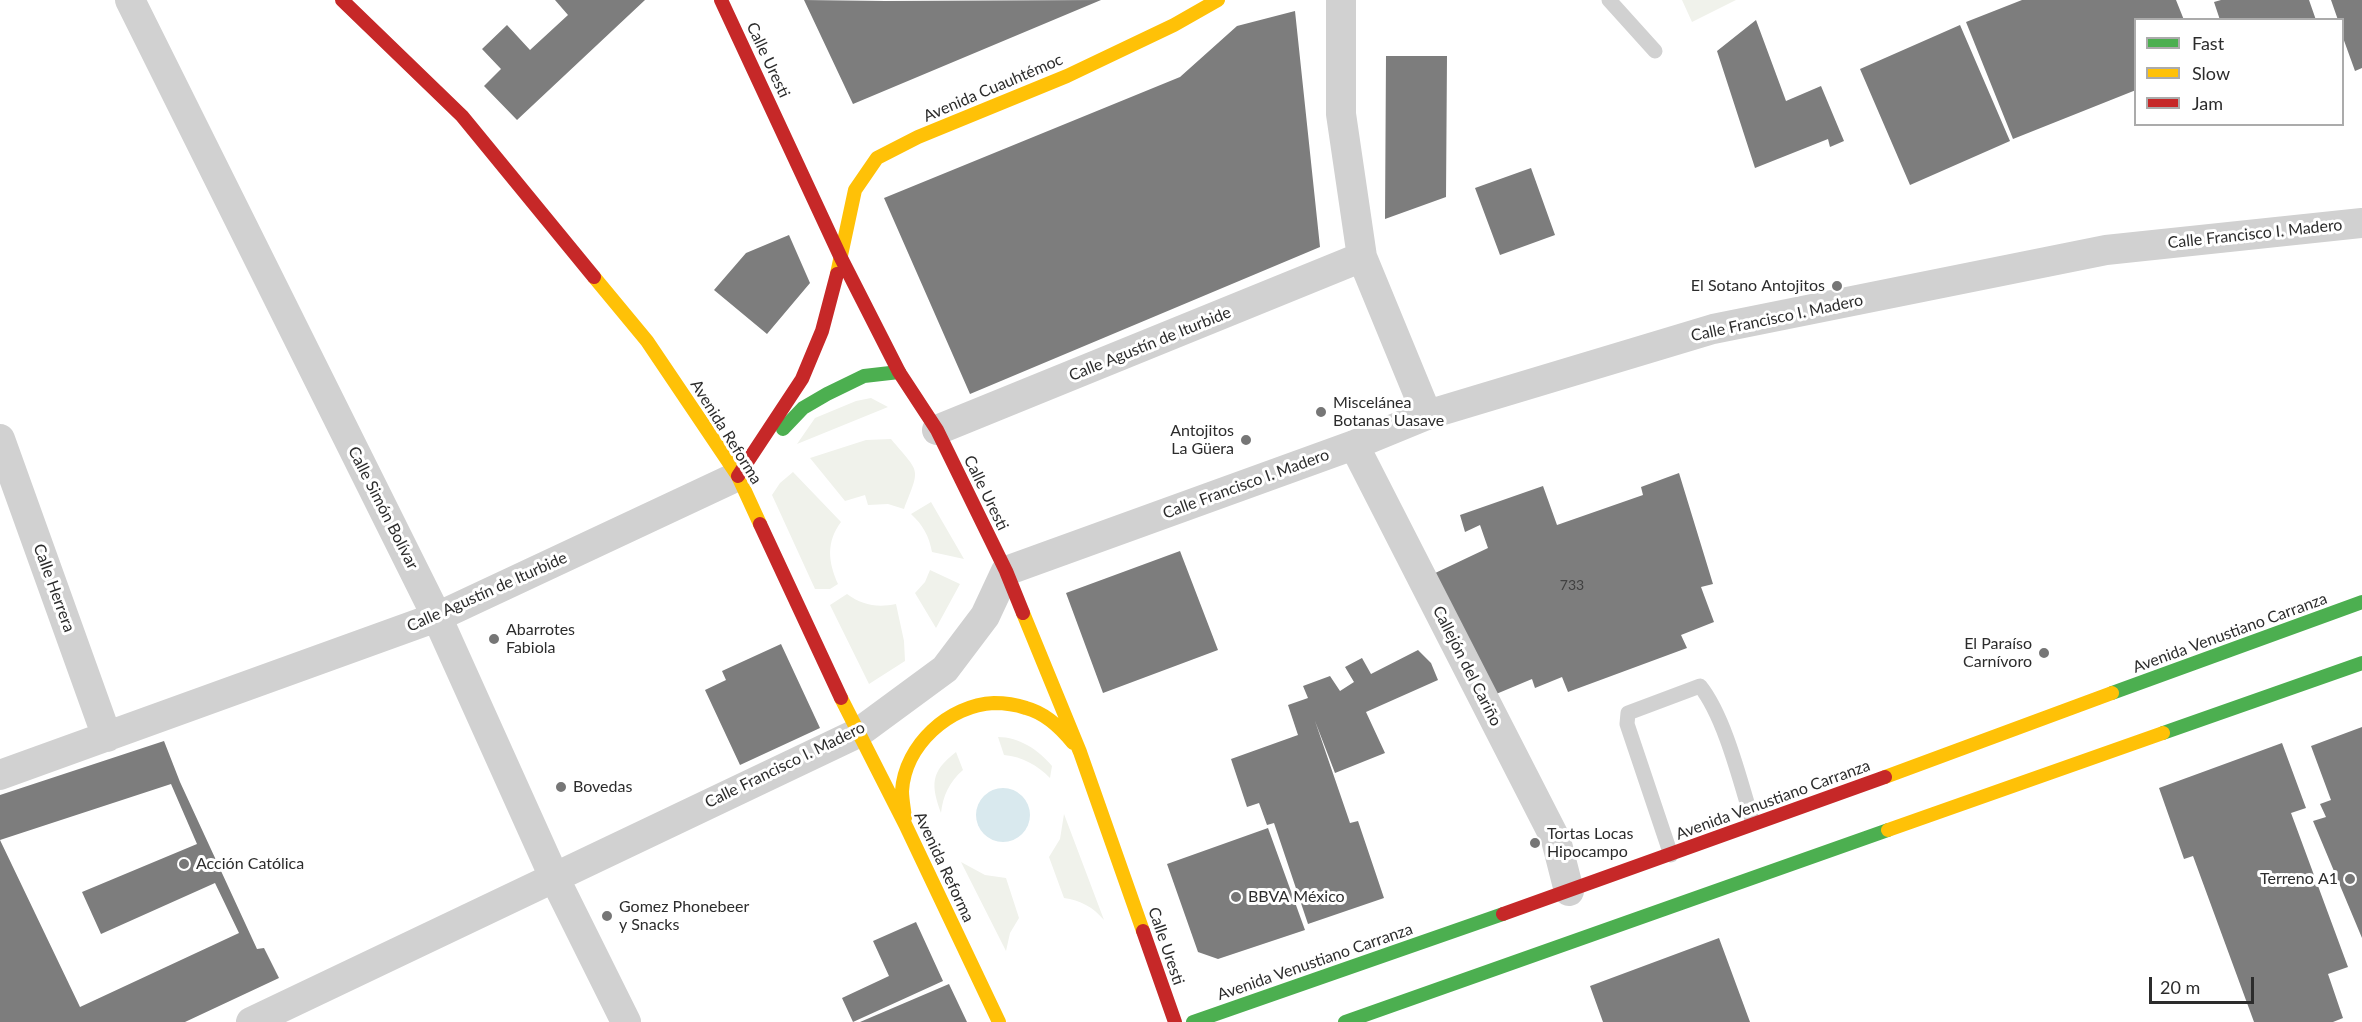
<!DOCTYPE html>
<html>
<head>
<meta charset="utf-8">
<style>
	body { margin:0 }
	#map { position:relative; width:2362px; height:1022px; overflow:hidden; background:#fff; font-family:Lato,sans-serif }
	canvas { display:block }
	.legend { position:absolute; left:2134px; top:18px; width:210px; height:108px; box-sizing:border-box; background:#fff; border:2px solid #ababab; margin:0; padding:8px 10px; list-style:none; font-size:18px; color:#2c2c2c }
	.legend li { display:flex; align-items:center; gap:12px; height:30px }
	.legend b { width:30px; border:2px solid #ababab }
	.scale { position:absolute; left:2149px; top:977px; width:105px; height:27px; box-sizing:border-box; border:3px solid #2c2c2c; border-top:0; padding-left:8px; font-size:18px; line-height:21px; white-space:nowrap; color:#2c2c2c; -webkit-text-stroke:4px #fff; paint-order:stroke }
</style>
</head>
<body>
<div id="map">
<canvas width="2362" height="1022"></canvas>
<ul class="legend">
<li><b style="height:8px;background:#4caf50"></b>Fast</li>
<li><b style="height:8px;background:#ffc107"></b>Slow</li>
<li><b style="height:8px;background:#c62828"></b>Jam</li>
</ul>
<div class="scale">20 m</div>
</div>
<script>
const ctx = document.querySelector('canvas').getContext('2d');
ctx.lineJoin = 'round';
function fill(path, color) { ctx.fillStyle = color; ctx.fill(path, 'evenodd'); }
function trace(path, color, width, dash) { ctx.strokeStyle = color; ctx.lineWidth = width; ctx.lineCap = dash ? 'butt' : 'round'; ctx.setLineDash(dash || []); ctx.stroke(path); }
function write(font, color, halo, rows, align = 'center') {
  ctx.font = font + ' Lato,sans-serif'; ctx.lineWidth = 6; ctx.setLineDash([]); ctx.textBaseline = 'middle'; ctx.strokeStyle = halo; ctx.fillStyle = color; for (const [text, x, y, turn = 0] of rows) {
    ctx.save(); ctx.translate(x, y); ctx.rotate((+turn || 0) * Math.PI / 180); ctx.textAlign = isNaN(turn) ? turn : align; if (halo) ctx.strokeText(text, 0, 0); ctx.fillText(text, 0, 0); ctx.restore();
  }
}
fill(new Path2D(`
	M 1682,0 L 1736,0 L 1692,22 Z
	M 871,398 L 888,407 L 797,444 L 815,418 L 856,401 Z
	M 891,439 C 920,474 921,466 904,509 L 888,504 L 868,505 L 865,495 L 845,501 L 810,458 L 866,440 Z
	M 793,472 L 841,522 C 826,542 828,562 838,584 L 830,589 L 815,589 L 772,495 L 780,483 Z
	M 931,502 L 964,559 L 932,552 C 929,536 923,525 911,514 Z
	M 930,570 L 960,584 L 936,628 L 915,593 L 925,582 Z
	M 847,594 C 862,605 877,608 896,604 L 904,641 L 905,661 L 869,684 L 830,605 Z
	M 998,737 C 1019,737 1039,750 1052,766 L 1050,778 C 1037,765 1023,757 1004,755 Z
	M 956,752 L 963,770 C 949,782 943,796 941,813 C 931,785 930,772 956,752 Z
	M 1064,814 L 1104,920 C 1093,907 1080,900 1064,898 L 1049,857 L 1060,839 Z
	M 961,862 L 985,875 L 1006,878 L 1019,918 L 1010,933 L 1006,951 Z`), '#f0f2eb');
fill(new Path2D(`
	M976 815a27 27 0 1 1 54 0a27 27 0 1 1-54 0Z`), '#d9e9ee');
fill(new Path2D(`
	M 555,0 L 645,0 L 517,120 L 484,86 L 501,69 L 482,49 L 507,25 L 530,50 L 568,15 Z
	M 804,0 L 886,1 L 1101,0 L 853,104 Z
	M 2022,0 L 2176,0 L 2184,20 L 2136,20 L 2136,90 L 2013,139 L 1966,22 Z
	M 2221,0 L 2309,0 L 2316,20 L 2220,20 L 2214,2 Z
	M 2331,0 L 2362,0 L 2362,68 L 2355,71 L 2342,35 L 2342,20 L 2338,20 Z
	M 1295,11 L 1320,247 L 970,394 L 884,198 L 1180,77 L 1237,26 Z
	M 1756,20 L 1786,101 L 1821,86 L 1844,141 L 1830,147 L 1828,139 L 1755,168 L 1717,51 Z
	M 1960,25 L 2010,141 L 1910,185 L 1860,69 Z
	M 1386,56 L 1447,56 L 1446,197 L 1385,219 Z
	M 1531,168 L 1555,235 L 1500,255 L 1475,188 Z
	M 789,235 L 810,283 L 767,334 L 714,290 L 746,253 Z
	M 1679,473 L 1713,584 L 1701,587 L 1714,622 L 1681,635 L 1687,648 L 1568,692 L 1562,677 L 1535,688 L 1532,679 L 1489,697 L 1431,575 L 1488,548 L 1480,525 L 1465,532 L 1460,515 L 1543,486 L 1557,525 L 1643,495 L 1641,487 Z
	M 1180,551 L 1218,650 L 1103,693 L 1066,593 Z
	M 781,644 L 820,728 L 740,765 L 705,690 L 726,680 L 722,671 Z
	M 1418,650 L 1431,663 L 1438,680 L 1366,712 L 1385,753 L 1335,773 L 1315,721 L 1350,823 L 1358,821 L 1384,898 L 1308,924 L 1274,823 L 1267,825 L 1259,803 L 1247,807 L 1231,759 L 1298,735 L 1288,705 L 1308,698 L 1303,686 L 1330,676 L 1340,691 L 1354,682 L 1345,667 L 1362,658 L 1371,674 Z
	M 2362,727 L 2362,938 L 2313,821 L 2326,817 L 2320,804 L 2331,800 L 2311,746 Z
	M 164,741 L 180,782 L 257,949 L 264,948 L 279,978 L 185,1022 L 0,1022 L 0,795 ZM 171,784 L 197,844 L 82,892 L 101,934 L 215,883 L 239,933 L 80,1007 L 0,840 Z
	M 2282,743 L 2306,808 L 2291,813 L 2348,967 L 2328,974 L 2343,1018 L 2333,1022 L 2254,1022 L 2193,856 L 2184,859 L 2159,788 Z
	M 1268,828 L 1305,930 L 1218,959 L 1198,952 L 1167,864 Z
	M 916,922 L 943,981 L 853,1022 L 842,998 L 889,976 L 873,941 Z
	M 1719,938 L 1750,1022 L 1603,1022 L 1590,986 Z
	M 949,984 L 967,1022 L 860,1022 Z`), '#7d7d7d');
trace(new Path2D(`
	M 1609,0 L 1655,51
	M 1671,855 L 1627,724 L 1628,713 L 1700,686 C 1725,717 1741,784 1753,823`), '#d1d1d1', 15);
trace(new Path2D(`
	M 130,0 L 437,617 L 554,877 L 626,1022
	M 1341,0 L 1341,114 L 1362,257 L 1427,415
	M 937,430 L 1362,257
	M 0,439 L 107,737
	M 1354,445 L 1556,840 L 1569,891
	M 0,775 L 437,617 L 738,476
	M 251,1022 L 858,733 L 945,669 L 985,616 L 1006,571 L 1354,445 L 1427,415 L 1713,329 L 2106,250 L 2362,223`), '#d1d1d1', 30);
trace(new Path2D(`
	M 783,429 L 803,408 L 827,394 L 864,376 L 899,372
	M 2112,693 L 2362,602
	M 2163,733 L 2362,663
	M 1193,1022 L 1503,914
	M 1345,1022 L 1888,830`), '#4caf50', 14);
trace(new Path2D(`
	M 837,274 L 855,190 L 877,158 L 918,137 L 1067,76 L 1174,25 L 1218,0
	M 594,277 L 647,341 L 738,476 L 760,524
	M 1023,613 L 1080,752 L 1143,931
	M 841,698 L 905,824 L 999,1022
	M 1885,777 L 2112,693
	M 905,818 C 904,809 902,799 902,791 C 905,745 949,705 994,703 C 1004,703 1017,705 1026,708 C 1045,713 1061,728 1073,743
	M 1888,830 L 2163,733`), '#ffc107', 14);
trace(new Path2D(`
	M 342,0 L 462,116 L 594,277
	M 721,0 L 841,258
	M 841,258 L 899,372 L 937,430 L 1006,571 L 1023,613
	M 738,476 L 802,379 L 822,331 L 837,274
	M 760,524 L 841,698
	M 1503,914 L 1885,777
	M 1143,931 L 1175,1022`), '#c62828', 14);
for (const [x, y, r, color] of [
	[1837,286,6,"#767676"],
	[1321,412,6,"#767676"],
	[1246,440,6,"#767676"],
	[494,639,6,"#767676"],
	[2044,653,6,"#767676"],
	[561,787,6,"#767676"],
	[1535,843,6,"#767676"],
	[184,864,6,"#767676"],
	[2350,879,6,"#767676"],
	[1236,897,6,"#767676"],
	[607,916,6,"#767676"]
]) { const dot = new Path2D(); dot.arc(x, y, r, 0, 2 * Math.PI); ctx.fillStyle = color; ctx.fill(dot); trace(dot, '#fff', 2); }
write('14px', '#404040', null, [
	["733",1572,585]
]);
write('16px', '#2c2c2c', '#fff', [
	["Calle Uresti",768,60,65],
	["Avenida Cuauhtémoc",993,88,-23],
	["Calle Francisco I. Madero",2255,234,-6],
	["Calle Francisco I. Madero",1777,318,-12],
	["Calle Agustín de Iturbide",1150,344,-22],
	["Avenida Reforma",726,432,58],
	["Calle Francisco I. Madero",1246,484,-20],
	["Calle Uresti",986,493,64],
	["Calle Simón Bolívar",383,508,63],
	["Calle Herrera",54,588,70],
	["Calle Agustín de Iturbide",487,592,-24],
	["Avenida Venustiano Carranza",2230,633,-20],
	["Callejón del Cariño",1467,666,63],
	["Calle Francisco I. Madero",785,765,-26],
	["Avenida Venustiano Carranza",1773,800,-20],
	["Avenida Reforma",944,867,65],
	["Calle Uresti",1166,946,71],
	["Avenida Venustiano Carranza",1315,962,-19]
]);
write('16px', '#2c2c2c', '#fff', [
	["El Sotano Antojitos",1825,286,"right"],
	["Miscelánea",1333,403],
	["Botanas Uasave",1333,421],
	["Antojitos",1234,431,"right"],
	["La Güera",1234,449,"right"],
	["Abarrotes",506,630],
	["Fabiola",506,648],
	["El Paraíso",2032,644,"right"],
	["Carnívoro",2032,662,"right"],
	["Bovedas",573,787],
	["Tortas Locas",1547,834],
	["Hipocampo",1547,852],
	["Acción Católica",196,864],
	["Terreno A1",2338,879,"right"],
	["BBVA México",1248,897],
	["Gomez Phonebeer",619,907],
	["y Snacks",619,925]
], 'left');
</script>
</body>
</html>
